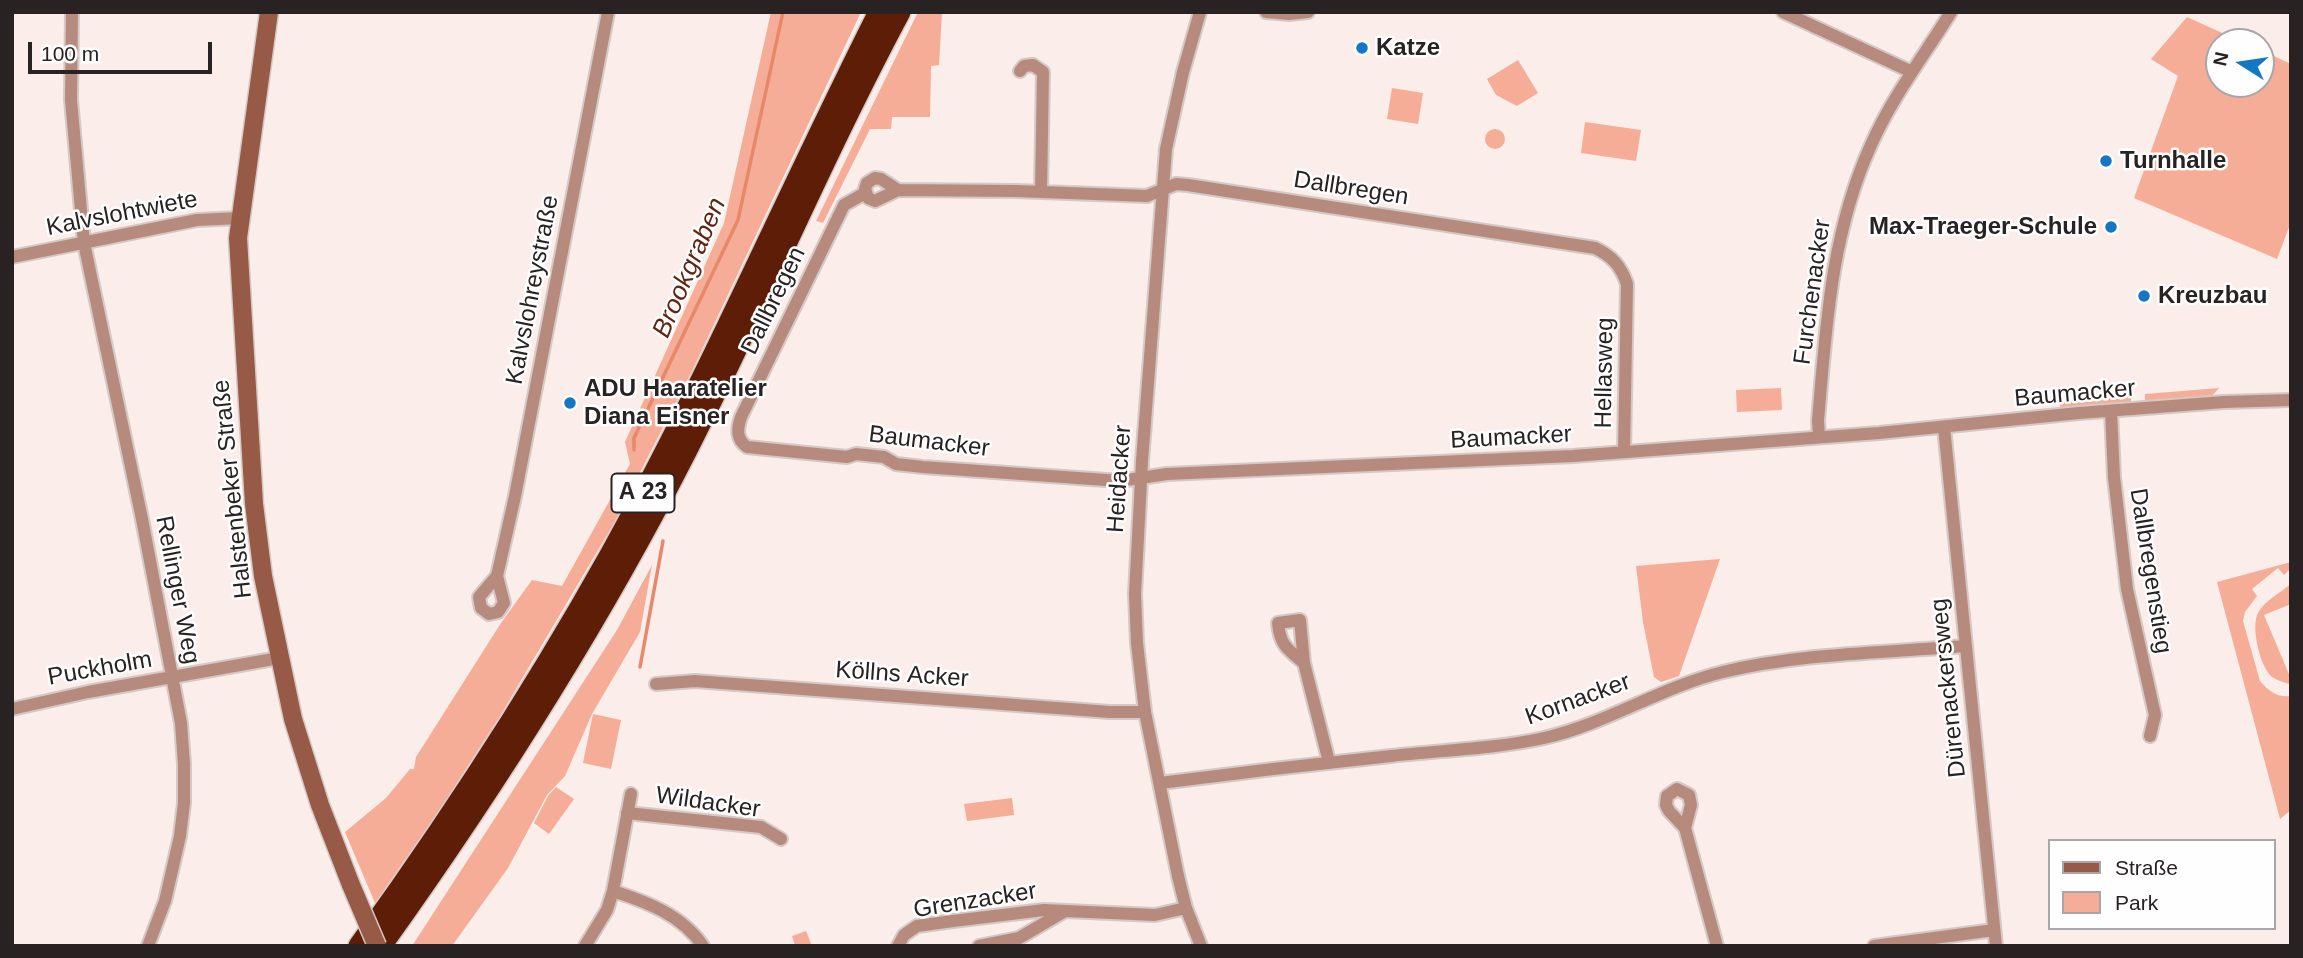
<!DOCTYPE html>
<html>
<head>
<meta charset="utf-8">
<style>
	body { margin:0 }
	#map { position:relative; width:2303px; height:958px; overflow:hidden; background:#fbede9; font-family:Arial,sans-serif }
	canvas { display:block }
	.frame { position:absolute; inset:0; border:14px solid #282322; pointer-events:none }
	.legend { position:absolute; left:2048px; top:839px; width:228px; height:91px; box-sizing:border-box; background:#fefefe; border:2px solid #a8a6a6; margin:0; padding:9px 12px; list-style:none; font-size:21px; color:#282322 }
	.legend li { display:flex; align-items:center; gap:14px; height:35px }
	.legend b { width:35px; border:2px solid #a8a6a6 }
	.north { position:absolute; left:2205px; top:28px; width:70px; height:70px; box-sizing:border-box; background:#fefefe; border:2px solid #a8a6a6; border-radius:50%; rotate:282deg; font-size:19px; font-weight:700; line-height:28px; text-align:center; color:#282322 }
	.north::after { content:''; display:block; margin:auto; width:24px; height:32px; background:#1377c3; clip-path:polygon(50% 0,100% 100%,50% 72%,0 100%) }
	.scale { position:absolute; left:28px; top:42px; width:184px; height:32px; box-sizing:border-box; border:4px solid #282322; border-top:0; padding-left:9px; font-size:21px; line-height:24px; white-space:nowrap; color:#282322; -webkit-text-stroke:5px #fefefe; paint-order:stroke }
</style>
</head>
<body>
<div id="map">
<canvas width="2303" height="958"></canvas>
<div class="frame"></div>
<ul class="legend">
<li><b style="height:9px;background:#965a47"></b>Straße</li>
<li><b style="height:19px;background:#f5ad97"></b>Park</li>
</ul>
<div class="north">N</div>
<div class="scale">100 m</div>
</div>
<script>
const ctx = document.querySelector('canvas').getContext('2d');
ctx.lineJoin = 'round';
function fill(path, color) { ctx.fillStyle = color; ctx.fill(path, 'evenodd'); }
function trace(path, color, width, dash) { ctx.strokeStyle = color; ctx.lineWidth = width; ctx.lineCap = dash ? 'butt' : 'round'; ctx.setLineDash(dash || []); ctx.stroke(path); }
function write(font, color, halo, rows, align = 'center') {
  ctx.font = font + ' Arial,sans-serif'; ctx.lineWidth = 5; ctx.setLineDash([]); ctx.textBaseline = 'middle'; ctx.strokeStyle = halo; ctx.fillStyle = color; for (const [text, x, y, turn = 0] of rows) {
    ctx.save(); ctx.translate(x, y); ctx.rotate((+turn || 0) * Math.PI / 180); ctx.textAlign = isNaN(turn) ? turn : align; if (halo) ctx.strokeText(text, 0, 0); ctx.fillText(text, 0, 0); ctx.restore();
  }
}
fill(new Path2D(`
	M 771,12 L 861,12 L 692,371 L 614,523 L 500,716 L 440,809 L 375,903 L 345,832 L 386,798 L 410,769 L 414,769 L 416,757 L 501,623 L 532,580 L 562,586 L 630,464 L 625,442 L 724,223 Z
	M 918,12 L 942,12 L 939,65 L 931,66 L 930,117 L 892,117 L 891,129 L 870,129 L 823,223 L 816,221 Z
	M 2187,17 L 2242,42 L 2219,42 L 2219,84 L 2261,84 L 2261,50 L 2291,64 L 2291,222 L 2277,259 L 2134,198 L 2178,76 L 2151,59 Z
	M 1518,60 L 1538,93 L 1517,106 L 1496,95 L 1487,79 Z
	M 1392,88 L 1423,93 L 1418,124 L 1387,119 Z
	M 1585,122 L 1641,130 L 1636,161 L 1581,153 Z
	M1485 139a10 10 0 1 1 20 0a10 10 0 1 1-20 0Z
	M 1781,388 L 1782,410 L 1737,412 L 1736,390 Z
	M 2219,388 L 2212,396 L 2145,402 L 2145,394 Z
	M 2131,395 L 2131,403 L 2061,409 L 2059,402 Z
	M 1720,559 L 1679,676 L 1661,682 L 1654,677 L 1643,622 L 1636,566 Z
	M 2291,562 L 2291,568 L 2284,575 L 2278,568 L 2252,589 L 2257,596 L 2245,612 L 2243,621 L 2260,681 C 2269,691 2277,698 2291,696 L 2291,810 L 2280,819 L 2217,582 Z
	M 652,565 L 640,632 L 592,714 L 565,776 L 547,795 L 508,868 L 452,946 L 412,946 L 617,630 Z
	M 2291,584 L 2291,604 L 2264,615 L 2291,679 L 2290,684 C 2282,682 2271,679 2267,671 C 2259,659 2251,626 2258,613 C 2264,601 2280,593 2291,584 Z
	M 593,714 L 621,720 L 611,769 L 583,763 Z
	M 556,787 L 574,799 L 549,834 L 534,823 L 548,796 Z
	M 1012,798 L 1014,815 L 967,821 L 964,804 Z
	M 806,931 L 812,946 L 795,946 L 792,936 Z`), '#f5ad97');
trace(new Path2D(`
	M 634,450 L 634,438 L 738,220 L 783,12
	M 640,667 L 663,541`), '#e8886a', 3.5);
const street = new Path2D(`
	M 72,12 L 71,100 L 84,243 L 142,519 L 181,723 L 184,764 L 184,803 L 180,836 L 165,901 L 148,946
	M 1200,12 L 1183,72 L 1166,149 L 1142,461 L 1135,594 L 1137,643 L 1145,712 L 1178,876 L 1186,908 L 1201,946
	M 1266,12 L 1289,14 L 1308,12
	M 1783,12 L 1912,72
	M 1020,71 L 1024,66 L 1033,65 L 1043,72 L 1041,192
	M 898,190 L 875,201 L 868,198 L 865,189 L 867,183 L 875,178 L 881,179 L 898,190 L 1016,191 L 1147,196 L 1176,184 L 1188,185 L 1595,248 C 1612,256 1621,266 1627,284 L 1624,452
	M 865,193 L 844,205 L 741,417 C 737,429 736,439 747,447 L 847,457 L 856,454 L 884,457 L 896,464 L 923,467 L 1120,481 L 1167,474 L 1573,456 L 1879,433 L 2079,413 L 2224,402 L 2291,400
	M 12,257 L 197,220 L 240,218
	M 2111,411 L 2114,477 L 2127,589 L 2155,715 L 2150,736
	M 1944,427 L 1996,946
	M 1819,436 L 1818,421 C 1826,326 1831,233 1871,145 C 1892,97 1924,56 1951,12
	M 497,576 L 504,603 L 498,612 L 489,614 L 481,608 L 479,597 L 497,576 L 515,496 L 608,12
	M 1304,663 C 1287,649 1280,645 1278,623 L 1300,620 L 1304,663 L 1329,762
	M 656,684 L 695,681 L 1110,712 L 1145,712
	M 12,709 L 88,692 L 279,658
	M 1160,783 C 1237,773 1314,764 1391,756 C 1442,750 1494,749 1544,738 C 1606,724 1661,687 1723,672 C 1801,653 1885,653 1965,646
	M 627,813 L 761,827 L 781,839
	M 1685,828 L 1691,805 L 1689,795 L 1677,789 L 1667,796 L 1666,805 L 1669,811 L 1685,828 L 1717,946
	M 613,891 C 647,902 682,915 703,946
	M 585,946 L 607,910 L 613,891 L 631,794
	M 898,946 L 904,935 L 917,926 L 953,921 L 1044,910 L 1155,915 L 1186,908
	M 979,946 L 1019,938 L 1065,911
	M 1874,946 L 1994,930`);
const secondary = new Path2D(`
	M 269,12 L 238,238 L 254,504 L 263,576 L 293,719 L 320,805 L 351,885`);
const highway = new Path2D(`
	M 359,946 C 462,803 557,656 640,500 C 725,340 797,174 879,12
	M 381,946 C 494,788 598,625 686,452 C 760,307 823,156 900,12`);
trace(street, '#d5c9c5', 16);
trace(secondary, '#d5c9c5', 21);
trace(highway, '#d5c9c5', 24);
trace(street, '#b68b7e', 12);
trace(secondary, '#965a47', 18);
trace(highway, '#5e1d06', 21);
const secondaryBridge = new Path2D(`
	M 351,885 L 377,946`);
trace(secondaryBridge, '#d5c9c5', 21, []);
trace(secondaryBridge, '#965a47', 18);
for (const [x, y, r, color] of [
	[1362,48,7,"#1377c3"],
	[2106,161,7,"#1377c3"],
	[2111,227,7,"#1377c3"],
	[2144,296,7,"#1377c3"],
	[570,403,7,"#1377c3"]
]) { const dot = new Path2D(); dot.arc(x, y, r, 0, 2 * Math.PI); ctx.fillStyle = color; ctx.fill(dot); trace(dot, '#fefefe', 2.5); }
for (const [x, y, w] of [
	[643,493,63]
]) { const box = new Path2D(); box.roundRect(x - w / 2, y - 19.5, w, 39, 5); ctx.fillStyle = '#fefefe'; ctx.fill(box); trace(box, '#282322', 2); }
write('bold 23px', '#282322', null, [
	["A 23",643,493]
]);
write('bold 24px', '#282322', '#fefefe', [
	["Katze",1376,48],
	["Turnhalle",2120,161],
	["Max-Traeger-Schule",2097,227,"right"],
	["Kreuzbau",2158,296],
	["ADU Haaratelier",584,389],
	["Diana Eisner",584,417]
], 'left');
write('24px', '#282322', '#fefefe', [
	["Dallbregen",1351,189,9],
	["Kalvslohtwiete",122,214,-11],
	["Kalvslohreystraße",533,290,-79],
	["Furchenacker",1813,292,-82],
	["Dallbregen",774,301,-64],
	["Hellasweg",1605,373,-89],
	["Baumacker",2075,394,-5],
	["Baumacker",1511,438,-3],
	["Baumacker",929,442,7],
	["Heidacker",1120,479,-86],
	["Halstenbeker Straße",233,489,-96],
	["Dallbregenstieg",2150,571,81],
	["Rellinger Weg",177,590,79],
	["Puckholm",100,669,-10],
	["Köllns Acker",902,675,4],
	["Dürenackersweg",1949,688,-96],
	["Kornacker",1578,700,-20],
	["Wildacker",708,803,8],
	["Grenzacker",975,901,-9]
]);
write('italic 26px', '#602410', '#fefefe', [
	["Brookgraben",690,268,-67]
]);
</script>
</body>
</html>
